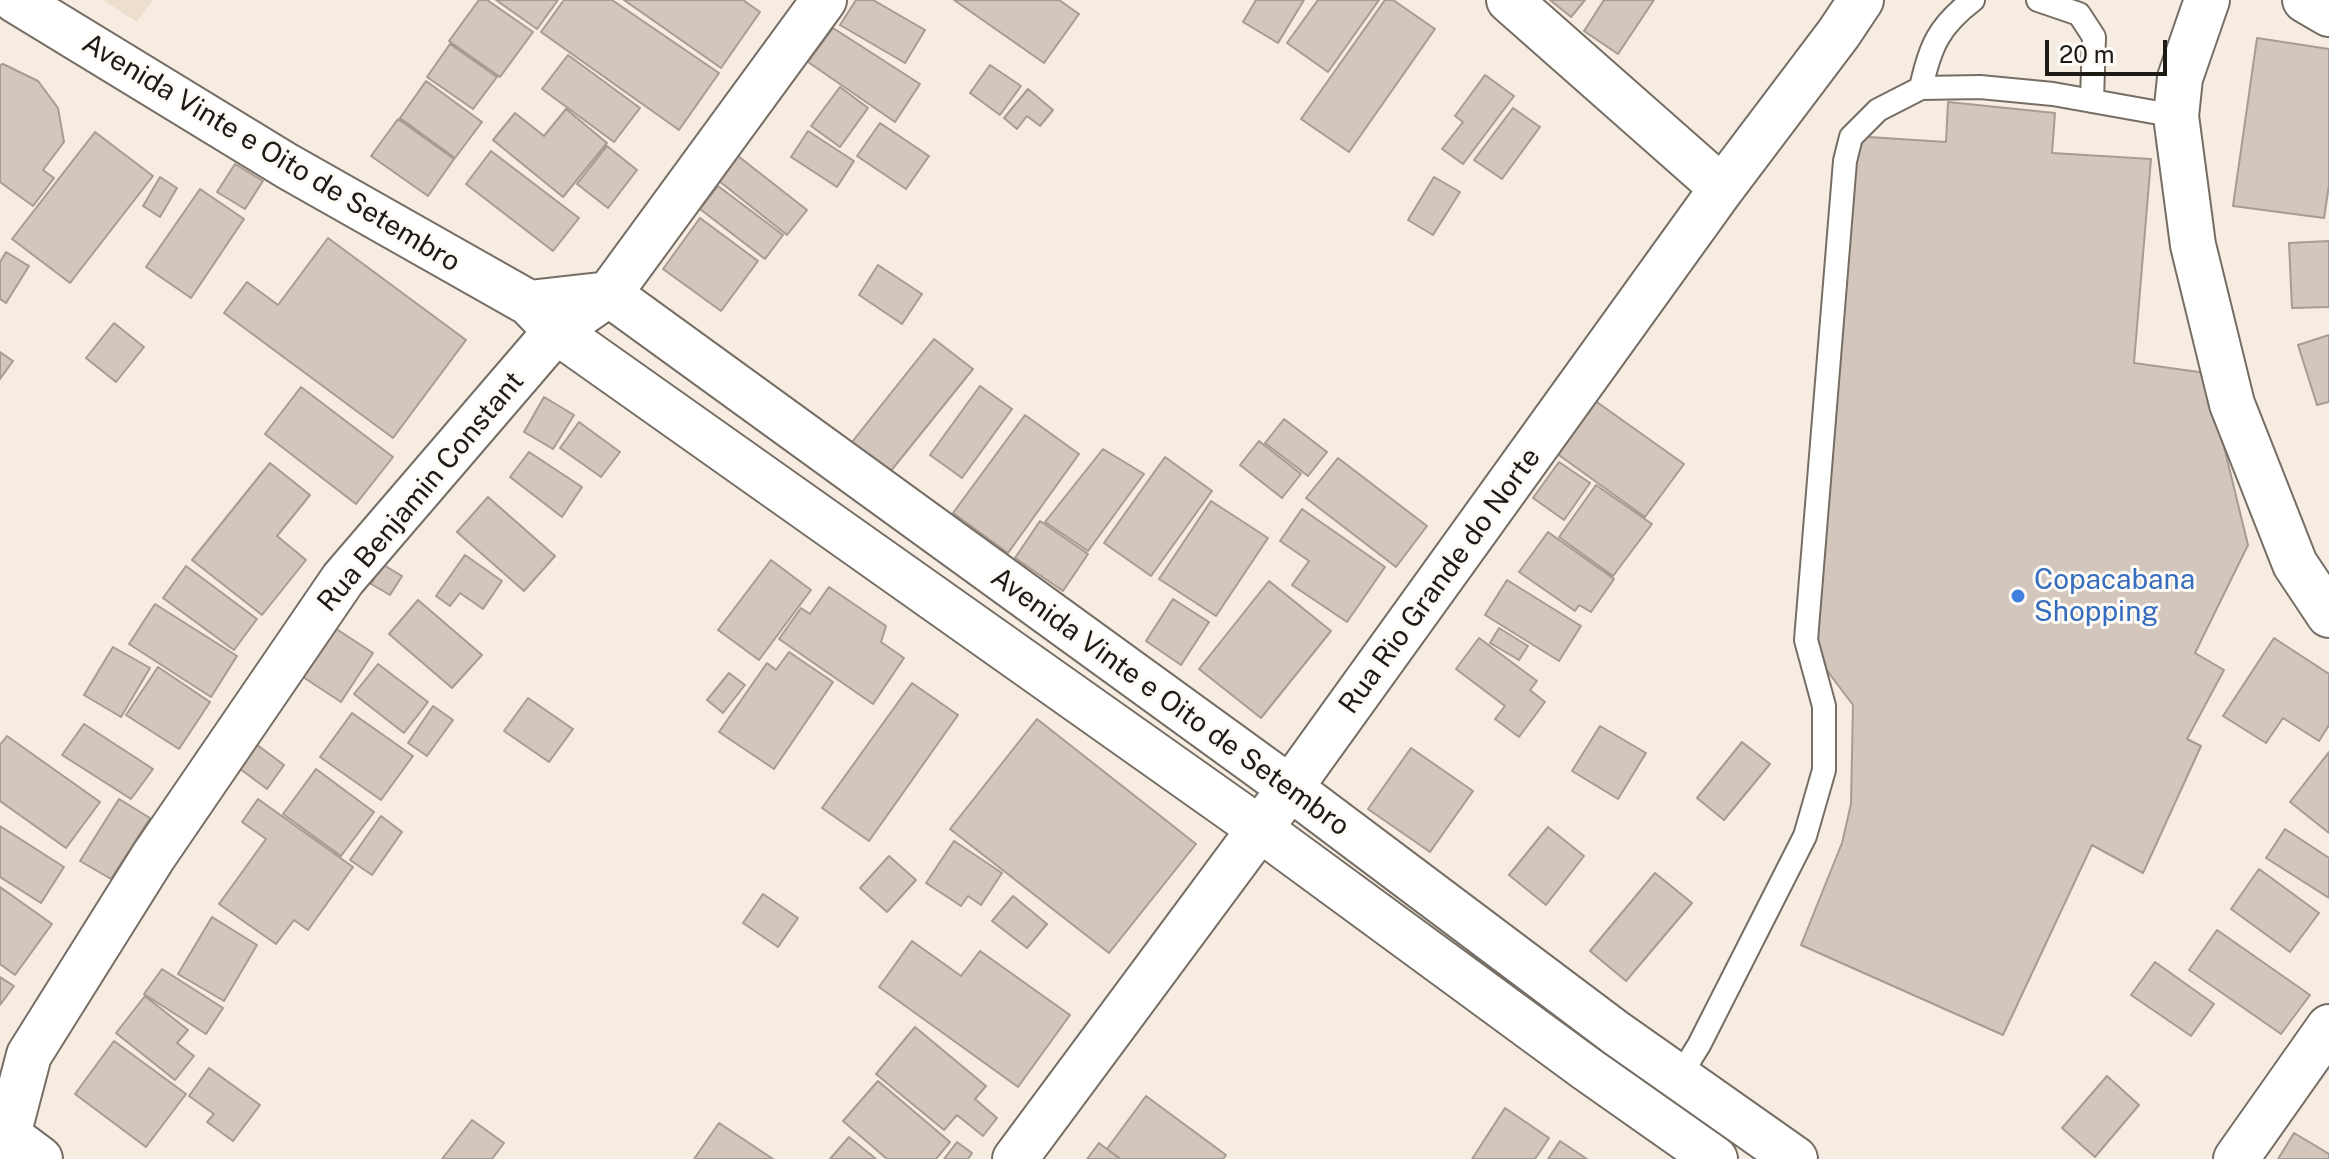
<!DOCTYPE html>
<html>
<head>
<meta charset="utf-8">
<style>
	body { margin:0 }
	#map { position:relative; width:2329px; height:1159px; overflow:hidden; background:#f6ece1; font-family:"Public Sans",sans-serif }
	canvas { display:block }
	.scale { position:absolute; left:2045px; top:40px; width:122px; height:36px; box-sizing:border-box; border:4px solid #1e1b17; border-top:0; padding-left:10px; font-size:24px; line-height:28px; white-space:nowrap; color:#1e1b17; -webkit-text-stroke:6px #fefbf6; paint-order:stroke }
</style>
</head>
<body>
<div id="map">
<canvas width="2329" height="1159"></canvas>
<div class="scale">20 m</div>
</div>
<script>
const ctx = document.querySelector('canvas').getContext('2d');
ctx.lineJoin = 'round';
function fill(path, color) { ctx.fillStyle = color; ctx.fill(path, 'evenodd'); }
function trace(path, color, width, dash) { ctx.strokeStyle = color; ctx.lineWidth = width; ctx.lineCap = dash ? 'butt' : 'round'; ctx.setLineDash(dash || []); ctx.stroke(path); }
function write(font, color, halo, rows, align = 'center') {
  ctx.font = font + ' "Public Sans",sans-serif'; ctx.lineWidth = 6; ctx.setLineDash([]); ctx.textBaseline = 'middle'; ctx.strokeStyle = halo; ctx.fillStyle = color; for (const [text, x, y, turn = 0] of rows) {
    ctx.save(); ctx.translate(x, y); ctx.rotate((+turn || 0) * Math.PI / 180); ctx.textAlign = isNaN(turn) ? turn : align; if (halo) ctx.strokeText(text, 0, 0); ctx.fillText(text, 0, 0); ctx.restore();
  }
}
fill(new Path2D(`
	M 103,0 L 153,0 L 137,22 Z`), '#eddfcd');
const building = new Path2D(`
	M 479,0 L 487,0 L 533,32 L 500,77 L 449,41 Z
	M 496,0 L 558,0 L 537,29 Z
	M 564,0 L 612,0 L 719,73 L 679,130 L 541,32 Z
	M 624,0 L 743,0 L 760,12 L 721,68 Z
	M 856,0 L 873,0 L 925,30 L 905,63 L 840,25 Z
	M 954,0 L 1059,0 L 1079,14 L 1044,63 Z
	M 1256,0 L 1304,0 L 1278,43 L 1243,22 Z
	M 1318,0 L 1379,0 L 1328,72 L 1287,43 Z
	M 1385,0 L 1393,0 L 1435,29 L 1349,152 L 1301,119 Z
	M 1550,0 L 1585,0 L 1571,17 Z
	M 1604,0 L 1654,0 L 1618,54 L 1584,31 Z
	M 833,28 L 920,84 L 895,122 L 808,62 Z
	M 2257,38 L 2329,49 L 2329,185 L 2324,218 L 2233,206 Z
	M 450,44 L 497,77 L 473,109 L 427,77 Z
	M 568,55 L 640,108 L 614,142 L 542,89 Z
	M 3,64 L 38,81 L 58,108 L 64,142 L 43,170 L 54,178 L 33,206 L 0,182 L 0,65 Z
	M 990,65 L 1021,86 L 1000,115 L 970,93 Z
	M 1485,75 L 1514,96 L 1463,164 L 1442,149 L 1463,122 L 1455,116 Z
	M 426,81 L 482,122 L 455,158 L 400,118 Z
	M 840,87 L 868,108 L 840,147 L 811,126 Z
	M 1028,89 L 1053,110 L 1040,126 L 1027,116 L 1017,129 L 1004,118 Z
	M 1948,102 L 2055,113 L 2052,153 L 2151,159 L 2134,363 L 2206,373 L 2248,545 L 2195,653 L 2224,670 L 2187,739 L 2201,746 L 2143,873 L 2092,845 L 2003,1035 L 1801,945 L 1842,843 L 1851,804 L 1853,705 L 1810,648 L 1853,136 L 1946,142 Z
	M 1513,108 L 1540,127 L 1502,179 L 1474,160 Z
	M 566,109 L 607,143 L 563,197 L 493,140 L 515,113 L 544,136 Z
	M 398,119 L 454,159 L 428,196 L 371,156 Z
	M 880,123 L 929,156 L 906,189 L 857,156 Z
	M 808,131 L 854,161 L 837,187 L 791,157 Z
	M 95,132 L 153,176 L 70,283 L 12,239 Z
	M 607,146 L 637,170 L 608,208 L 577,184 Z
	M 491,151 L 579,218 L 553,251 L 466,184 Z
	M 738,156 L 807,210 L 787,235 L 719,181 Z
	M 235,164 L 263,181 L 245,209 L 217,192 Z
	M 160,177 L 177,188 L 160,217 L 143,206 Z
	M 1434,177 L 1460,192 L 1433,235 L 1408,220 Z
	M 718,186 L 783,235 L 765,259 L 700,209 Z
	M 200,189 L 244,219 L 191,298 L 146,267 Z
	M 700,218 L 758,261 L 721,311 L 663,269 Z
	M 328,238 L 466,340 L 393,438 L 224,313 L 247,282 L 278,305 Z
	M 2329,241 L 2329,307 L 2292,308 L 2289,243 Z
	M 6,252 L 29,266 L 6,303 L 0,299 L 0,262 Z
	M 878,265 L 922,294 L 902,324 L 859,295 Z
	M 114,323 L 144,347 L 116,382 L 86,358 Z
	M 2329,335 L 2329,402 L 2317,405 L 2298,345 Z
	M 934,339 L 973,369 L 890,472 L 852,442 Z
	M 0,352 L 13,361 L 0,379 Z
	M 980,386 L 1012,409 L 962,478 L 930,455 Z
	M 301,387 L 393,457 L 356,504 L 265,434 Z
	M 544,397 L 574,415 L 553,449 L 524,432 Z
	M 1594,400 L 1684,464 L 1645,517 L 1556,453 Z
	M 1025,415 L 1079,454 L 1008,553 L 953,513 Z
	M 1284,419 L 1327,452 L 1308,476 L 1265,443 Z
	M 579,422 L 620,452 L 601,477 L 560,448 Z
	M 1259,441 L 1301,474 L 1282,498 L 1240,465 Z
	M 1103,449 L 1144,474 L 1088,551 L 1045,522 Z
	M 529,452 L 582,487 L 562,517 L 510,477 Z
	M 1165,457 L 1212,491 L 1151,576 L 1104,543 Z
	M 1338,458 L 1427,526 L 1396,567 L 1306,498 Z
	M 1559,462 L 1590,483 L 1564,520 L 1533,498 Z
	M 270,463 L 310,495 L 277,536 L 306,560 L 262,615 L 192,560 Z
	M 1596,485 L 1652,524 L 1613,576 L 1559,537 Z
	M 488,497 L 555,556 L 524,591 L 457,532 Z
	M 1211,501 L 1268,538 L 1216,616 L 1159,579 Z
	M 1302,509 L 1385,567 L 1347,622 L 1292,585 L 1309,561 L 1280,541 Z
	M 1040,521 L 1088,554 L 1063,591 L 1015,558 Z
	M 1548,532 L 1614,579 L 1591,612 L 1579,605 L 1575,611 L 1519,572 Z
	M 465,555 L 502,581 L 483,609 L 460,593 L 450,606 L 436,596 Z
	M 771,560 L 811,590 L 759,660 L 718,630 Z
	M 382,564 L 402,576 L 390,595 L 371,584 Z
	M 186,566 L 257,619 L 234,650 L 163,598 Z
	M 1507,580 L 1581,626 L 1559,661 L 1485,615 Z
	M 1269,581 L 1331,631 L 1261,718 L 1199,669 Z
	M 829,587 L 886,626 L 881,642 L 904,658 L 873,704 L 779,639 L 801,608 L 810,614 Z
	M 1173,599 L 1209,622 L 1181,665 L 1146,641 Z
	M 418,600 L 482,655 L 452,688 L 389,634 Z
	M 155,604 L 237,656 L 211,697 L 129,644 Z
	M 335,628 L 373,653 L 341,702 L 303,677 Z
	M 1499,628 L 1528,646 L 1519,660 L 1490,643 Z
	M 1479,638 L 1537,681 L 1530,690 L 1545,702 L 1519,737 L 1495,719 L 1505,706 L 1456,669 Z
	M 2274,638 L 2329,674 L 2329,725 L 2319,741 L 2283,718 L 2266,743 L 2223,716 Z
	M 113,647 L 150,668 L 121,717 L 84,695 Z
	M 789,652 L 833,682 L 774,769 L 719,732 L 767,663 L 776,670 Z
	M 378,664 L 428,702 L 404,733 L 354,694 Z
	M 158,667 L 210,702 L 179,749 L 126,715 Z
	M 729,673 L 745,685 L 723,713 L 707,700 Z
	M 912,683 L 958,715 L 869,841 L 822,808 Z
	M 528,698 L 573,729 L 549,762 L 504,731 Z
	M 433,706 L 453,720 L 427,756 L 408,743 Z
	M 352,713 L 413,756 L 381,800 L 320,757 Z
	M 1037,719 L 1196,844 L 1109,953 L 950,829 Z
	M 84,724 L 153,769 L 131,799 L 62,755 Z
	M 1600,726 L 1646,753 L 1618,799 L 1572,771 Z
	M 7,736 L 100,802 L 66,848 L 0,801 L 0,745 Z
	M 1742,742 L 1770,764 L 1724,820 L 1697,798 Z
	M 256,744 L 284,765 L 267,789 L 239,768 Z
	M 1411,748 L 1473,791 L 1430,852 L 1368,809 Z
	M 2329,752 L 2329,833 L 2290,802 Z
	M 316,769 L 374,812 L 341,856 L 283,814 Z
	M 119,799 L 150,818 L 111,879 L 80,861 Z
	M 258,799 L 353,867 L 308,930 L 294,920 L 276,944 L 219,904 L 266,839 L 242,822 Z
	M 381,816 L 402,832 L 372,875 L 350,860 Z
	M 0,826 L 64,867 L 41,903 L 0,877 Z
	M 1548,827 L 1584,856 L 1546,905 L 1509,875 Z
	M 2285,829 L 2329,858 L 2329,898 L 2266,858 Z
	M 954,841 L 1002,873 L 981,905 L 968,896 L 961,906 L 926,883 Z
	M 889,856 L 916,880 L 887,912 L 860,888 Z
	M 2259,869 L 2319,913 L 2290,952 L 2231,909 Z
	M 1655,873 L 1692,903 L 1626,981 L 1590,951 Z
	M 0,887 L 52,924 L 15,975 L 0,964 Z
	M 763,894 L 798,918 L 778,947 L 743,923 Z
	M 1013,896 L 1047,924 L 1027,948 L 992,921 Z
	M 212,917 L 257,945 L 224,1001 L 178,974 Z
	M 2217,930 L 2310,995 L 2281,1034 L 2189,970 Z
	M 912,941 L 961,976 L 980,951 L 1070,1015 L 1018,1087 L 879,987 Z
	M 2155,962 L 2214,1004 L 2191,1036 L 2131,995 Z
	M 162,969 L 223,1008 L 206,1034 L 144,994 Z
	M 0,977 L 14,986 L 0,1005 Z
	M 145,996 L 188,1030 L 177,1043 L 194,1056 L 175,1080 L 116,1033 Z
	M 915,1027 L 986,1086 L 975,1099 L 997,1118 L 983,1136 L 957,1115 L 944,1130 L 876,1074 Z
	M 114,1041 L 186,1094 L 146,1147 L 75,1094 Z
	M 209,1068 L 260,1105 L 233,1141 L 207,1122 L 214,1114 L 189,1096 Z
	M 2107,1076 L 2139,1105 L 2095,1157 L 2062,1128 Z
	M 878,1081 L 950,1142 L 936,1159 L 887,1159 L 843,1121 Z
	M 1146,1096 L 1226,1155 L 1223,1159 L 1121,1159 L 1107,1149 Z
	M 1505,1108 L 1549,1138 L 1535,1159 L 1472,1159 Z
	M 472,1120 L 504,1143 L 492,1159 L 442,1159 Z
	M 719,1123 L 773,1159 L 694,1159 Z
	M 2294,1133 L 2329,1154 L 2329,1159 L 2278,1159 Z
	M 849,1137 L 876,1159 L 830,1159 Z
	M 1560,1141 L 1587,1159 L 1548,1159 Z
	M 957,1142 L 972,1153 L 968,1159 L 944,1159 Z
	M 1099,1143 L 1120,1159 L 1087,1159 Z`);
fill(building, '#d2c6bd');
trace(building, '#a79b93', 2);
const service = new Path2D(`
	M 2038,0 L 2079,14 L 2094,37 L 2092,101
	M 1921,88 C 1930,46 1939,26 1973,0
	M 1679,1077 L 1699,1045 L 1805,836 L 1824,770 L 1824,706 L 1806,640 L 1845,161 L 1851,137 L 1878,110 L 1921,88 L 1980,87 L 2053,94 L 2176,116`);
const minor = new Path2D(`
	M 15,0 L 287,166 L 529,303 L 556,331 L 1260,829 L 1587,1069 L 1715,1159
	M 1509,0 L 1722,188
	M 2207,0 L 2180,78 L 2176,116 L 2193,245 L 2232,404 L 2295,564 L 2329,615
	M 529,303 L 609,294 L 1290,788 L 1616,1033 L 1795,1159
	M 0,1129 L 40,1159
	M 0,1145 L 8,1135 L 29,1055 L 153,857 L 343,579 L 556,331 L 609,294 L 824,0
	M 1015,1159 L 1290,788 L 1722,188 L 1839,33 L 1861,0
	M 2236,1159 L 2329,1027`);
const secondary = new Path2D(`
	M 2305,0 L 2329,14`);
trace(service, '#766e64', 26);
trace(minor, '#766e64', 48);
trace(secondary, '#766e64', 48);
trace(service, '#fff', 22);
trace(minor, '#fff', 44);
trace(secondary, '#fff', 44);
for (const [x, y, r, color] of [
	[2018,596,8,"#3f7fe0"]
]) { const dot = new Path2D(); dot.arc(x, y, r, 0, 2 * Math.PI); ctx.fillStyle = color; ctx.fill(dot); trace(dot, '#fefbf6', 3); }
write('28px', '#1e1b17', '#fefbf6', [
	["Avenida Vinte e Oito de Setembro",271,153,31],
	["Rua Benjamin Constant",421,492,-50],
	["Rua Rio Grande do Norte",1440,581,-54],
	["Avenida Vinte e Oito de Setembro",1170,702,36]
]);
write('28px', '#366cbe', '#fefbf6', [
	["Copacabana",2034,580],
	["Shopping",2034,612]
], 'left');
</script>
</body>
</html>
